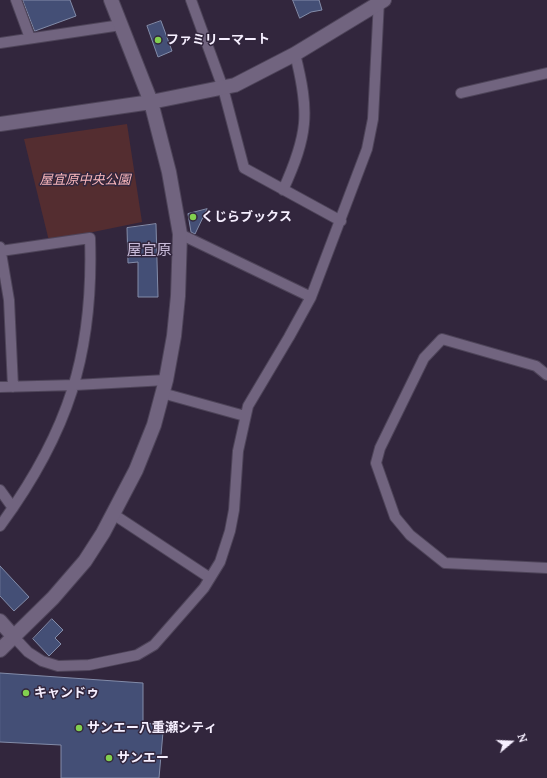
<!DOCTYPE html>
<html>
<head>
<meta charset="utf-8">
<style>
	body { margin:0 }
	#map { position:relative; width:547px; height:778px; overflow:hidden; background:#32263d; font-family:Lora,serif }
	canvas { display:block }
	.north { position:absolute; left:491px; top:722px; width:40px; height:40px; -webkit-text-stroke:3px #32263d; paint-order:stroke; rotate:71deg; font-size:11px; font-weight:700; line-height:16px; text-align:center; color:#f6efff }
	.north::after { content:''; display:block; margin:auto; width:14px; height:18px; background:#f6efff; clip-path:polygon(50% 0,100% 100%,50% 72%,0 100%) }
</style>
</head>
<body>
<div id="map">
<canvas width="547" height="778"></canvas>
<div class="north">N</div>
</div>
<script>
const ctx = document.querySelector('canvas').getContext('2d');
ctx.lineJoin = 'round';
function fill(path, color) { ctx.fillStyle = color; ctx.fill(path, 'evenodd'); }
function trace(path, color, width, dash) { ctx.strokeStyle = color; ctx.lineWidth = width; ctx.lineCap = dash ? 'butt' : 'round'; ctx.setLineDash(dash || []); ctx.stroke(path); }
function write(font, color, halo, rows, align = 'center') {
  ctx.font = font + ' Lora,"Noto Sans JP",serif'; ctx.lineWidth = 3; ctx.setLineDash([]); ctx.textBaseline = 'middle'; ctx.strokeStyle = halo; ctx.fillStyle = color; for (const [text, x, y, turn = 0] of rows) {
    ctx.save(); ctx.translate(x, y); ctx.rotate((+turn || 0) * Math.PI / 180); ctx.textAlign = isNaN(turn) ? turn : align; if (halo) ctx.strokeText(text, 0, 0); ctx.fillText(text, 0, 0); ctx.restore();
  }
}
fill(new Path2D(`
	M 127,124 L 142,222 L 49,241 L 24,139 Z`), '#542d30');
const building = new Path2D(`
	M 23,0 L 70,0 L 76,16 L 35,31 Z
	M 293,0 L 319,0 L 322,10 L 311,12 L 300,18 Z
	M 161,21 L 172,51 L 158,57 L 147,26 Z
	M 207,209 L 195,234 L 191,232 L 188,214 Z
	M 156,224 L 158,297 L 138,297 L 138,262 L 128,263 L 127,228 Z
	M 0,566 L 29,597 L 14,611 L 0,596 Z
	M 52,619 L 63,630 L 55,638 L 61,644 L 49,656 L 33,639 Z
	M 0,673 L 143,683 L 143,723 L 154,724 L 163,732 L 159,778 L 61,778 L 61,745 L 0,742 Z`);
fill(building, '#444f76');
trace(building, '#838ca9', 1);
const street = new Path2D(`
	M 16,0 L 30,38
	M 191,0 L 223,88 L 244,168 L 341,221
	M 0,43 L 121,25
	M 461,93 L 547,73
	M 283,190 C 308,135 310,113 295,54
	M 180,234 L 311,297
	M 0,247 L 9,300 L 13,387
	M 547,375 L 536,366 L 442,339 L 424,358 L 380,448 L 376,463 L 395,517 L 410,535 L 445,563 L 547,568
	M 0,387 L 75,385 L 166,380
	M 162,393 L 245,416
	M 0,490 L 13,508
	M 113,514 L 210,578
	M 0,526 C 68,433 94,354 90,238 L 1,251
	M 14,637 L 28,652 L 42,661 L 58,666 L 89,665 L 137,655 L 154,645 L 204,588 L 220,562 L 230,531 L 234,510 L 238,451 L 248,406 L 289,337 L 311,297 L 367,149 L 373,119 L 379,0`);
const secondary = new Path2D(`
	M 0,124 L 151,102 L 235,85 L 295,54 L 384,0
	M 0,621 L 14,637
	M 0,650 L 53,598 L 85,561 L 103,533 L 136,470 L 154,425 L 166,380 L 174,336 L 178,296 L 180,234 L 169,172 L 151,102 L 111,0`);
trace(street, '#4e4459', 12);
trace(secondary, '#4e4459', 16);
trace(street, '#71647f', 10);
trace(secondary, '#71647f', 14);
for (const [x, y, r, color] of [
	[158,40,4,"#82d04f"],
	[193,217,4,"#82d04f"],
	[26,693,4,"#82d04f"],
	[79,728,4,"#82d04f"],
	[109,758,4,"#82d04f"]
]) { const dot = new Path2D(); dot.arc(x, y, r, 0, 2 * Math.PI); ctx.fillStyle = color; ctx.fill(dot); trace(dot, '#32263d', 1.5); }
write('bold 13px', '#f6efff', '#32263d', [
	["ファミリーマート",166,40],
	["くじらブックス",201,217],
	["キャンドゥ",34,693],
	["サンエー八重瀬シティ",87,728],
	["サンエー",117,758]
], 'left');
write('italic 13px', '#fab8bc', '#32263d', [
	["屋宜原中央公園",85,180]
]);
write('15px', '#c8bad8', '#32263d', [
	["屋宜原",149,251]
]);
</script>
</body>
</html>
